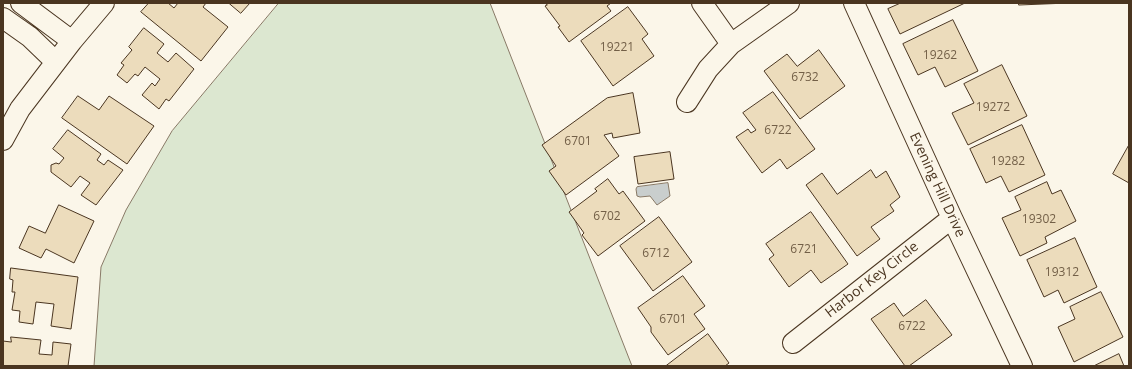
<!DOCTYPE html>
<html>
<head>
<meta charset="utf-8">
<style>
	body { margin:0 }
	#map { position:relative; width:1132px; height:369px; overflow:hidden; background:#fbf6e9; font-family:"Open Sans",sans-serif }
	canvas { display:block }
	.frame { position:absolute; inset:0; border:4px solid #4a3520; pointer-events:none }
</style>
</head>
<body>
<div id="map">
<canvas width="1132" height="369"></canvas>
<div class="frame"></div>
</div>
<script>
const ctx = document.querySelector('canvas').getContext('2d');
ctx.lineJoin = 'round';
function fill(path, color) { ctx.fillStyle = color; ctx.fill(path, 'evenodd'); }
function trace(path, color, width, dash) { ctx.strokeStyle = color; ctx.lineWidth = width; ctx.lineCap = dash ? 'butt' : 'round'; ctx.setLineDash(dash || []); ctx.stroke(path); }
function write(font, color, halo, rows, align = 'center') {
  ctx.font = font + ' "Open Sans",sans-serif'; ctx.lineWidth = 3; ctx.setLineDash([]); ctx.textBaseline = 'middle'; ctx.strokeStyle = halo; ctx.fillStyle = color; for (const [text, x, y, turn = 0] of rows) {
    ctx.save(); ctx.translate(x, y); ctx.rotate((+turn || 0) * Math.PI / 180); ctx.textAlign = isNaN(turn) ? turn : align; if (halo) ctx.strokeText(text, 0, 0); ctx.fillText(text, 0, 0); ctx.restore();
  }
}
const green = new Path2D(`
	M 279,3 L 490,3 L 632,366 L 94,366 L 101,267 L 126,210 L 172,131 Z`);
fill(green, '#dce7d0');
trace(green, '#887966', 1);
const water = new Path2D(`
	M 668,183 L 670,196 L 657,205 L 650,196 L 640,197 L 637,196 L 636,189 L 637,187 Z`);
fill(water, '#c9cecd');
trace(water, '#887966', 1);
const building = new Path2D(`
	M 149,3 L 168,3 L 174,8 L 178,3 L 206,3 L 203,7 L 228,27 L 201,61 L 141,12 Z
	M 229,3 L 250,3 L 241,13 Z
	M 545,3 L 611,3 L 607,6 L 611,11 L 569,42 L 558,27 L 560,26 L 545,6 L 547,5 Z
	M 901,3 L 965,3 L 900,34 L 888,9 Z
	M 1019,3 L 1068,3 L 1019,5 Z
	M 628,7 L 648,34 L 642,39 L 654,56 L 613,86 L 581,41 Z
	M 953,20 L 978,71 L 945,87 L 935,67 L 918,75 L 903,44 Z
	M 144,28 L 164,44 L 157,53 L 168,62 L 176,53 L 194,69 L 169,101 L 166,99 L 159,109 L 142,95 L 152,83 L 155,86 L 160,79 L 145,67 L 138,76 L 135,74 L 127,83 L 117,75 L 124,65 L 121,63 L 132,50 L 129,47 Z
	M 819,50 L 845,86 L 800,119 L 764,71 L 787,54 L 797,66 Z
	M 1002,65 L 1027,116 L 968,145 L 952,113 L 974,103 L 964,84 Z
	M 773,92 L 815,149 L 787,169 L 780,159 L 762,173 L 736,137 L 748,129 L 751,133 L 756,130 L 743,113 Z
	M 633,93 L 640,133 L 613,138 L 612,133 L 604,135 L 619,156 L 566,195 L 549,171 L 556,166 L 542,145 L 607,98 Z
	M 78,96 L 99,110 L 109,96 L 154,126 L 127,164 L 62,118 Z
	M 1022,125 L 1045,175 L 1009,192 L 1001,176 L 986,183 L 970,149 Z
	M 68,130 L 101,154 L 97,160 L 104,165 L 108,160 L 123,170 L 96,205 L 81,195 L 90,183 L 80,176 L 71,187 L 51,172 L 51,165 L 56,163 L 59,164 L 64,158 L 53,149 Z
	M 1129,145 L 1129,183 L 1113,174 Z
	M 670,152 L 674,179 L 638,184 L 634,157 Z
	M 871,170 L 876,178 L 886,171 L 900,197 L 890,205 L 894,211 L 871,227 L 880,239 L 857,256 L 806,185 L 822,173 L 837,194 Z
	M 608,179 L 619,194 L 623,191 L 645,221 L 598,256 L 582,235 L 584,233 L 569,212 L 597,191 L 595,189 Z
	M 1047,182 L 1052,194 L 1061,190 L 1076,221 L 1045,237 L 1047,243 L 1020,256 L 1002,218 L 1021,210 L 1015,197 Z
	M 59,205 L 94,221 L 74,263 L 46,249 L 41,258 L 19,248 L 29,226 L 45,233 Z
	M 811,212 L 848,264 L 821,283 L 811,270 L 789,287 L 769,259 L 774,255 L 766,244 Z
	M 659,217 L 692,262 L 653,291 L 620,246 Z
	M 1075,238 L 1097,287 L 1064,303 L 1058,290 L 1044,297 L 1027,260 Z
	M 11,268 L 78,277 L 71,329 L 51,326 L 54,304 L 36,302 L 33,324 L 19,322 L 20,311 L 12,310 L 15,292 L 12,292 L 13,280 L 10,279 Z
	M 683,276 L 705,306 L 694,314 L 705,329 L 668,355 L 651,332 L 651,327 L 638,308 Z
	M 1101,292 L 1123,337 L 1074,362 L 1058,327 L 1075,319 L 1070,307 Z
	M 926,300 L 952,335 L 909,366 L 905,366 L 871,319 L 894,303 L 903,316 Z
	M 708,334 L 729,363 L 725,366 L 666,366 Z
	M 11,337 L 41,340 L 39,354 L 52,355 L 53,342 L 71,344 L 68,366 L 3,366 L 3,341 L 11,342 Z
	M 1119,354 L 1124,366 L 1094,366 Z`);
fill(building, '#ecdcbc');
trace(building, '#4a3520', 1);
const minor = new Path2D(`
	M 21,3 L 72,41
	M 702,3 L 731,44
	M 854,3 L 952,218 L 1022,366
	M 3,18 L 30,37 L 56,62
	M 687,102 L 708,69 L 731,44 L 789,3
	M 3,140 L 20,109 L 72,41 L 104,3
	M 793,343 L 952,218`);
trace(minor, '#4a3520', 22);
trace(minor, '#fbf6e9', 20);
write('12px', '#725f47', null, [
	["19221",617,48],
	["19262",940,56],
	["6732",805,78],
	["19272",993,108],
	["6722",778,131],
	["6701",578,142],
	["19282",1008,162],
	["6702",607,217],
	["19302",1039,220],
	["6721",804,250],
	["6712",656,254],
	["19312",1062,273],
	["6701",673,320],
	["6722",912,327]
]);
write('14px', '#4a3520', '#fbf6e9', [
	["Evening Hill Drive",937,185,65],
	["Harbor Key Circle",872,280,-38]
]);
</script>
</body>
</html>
